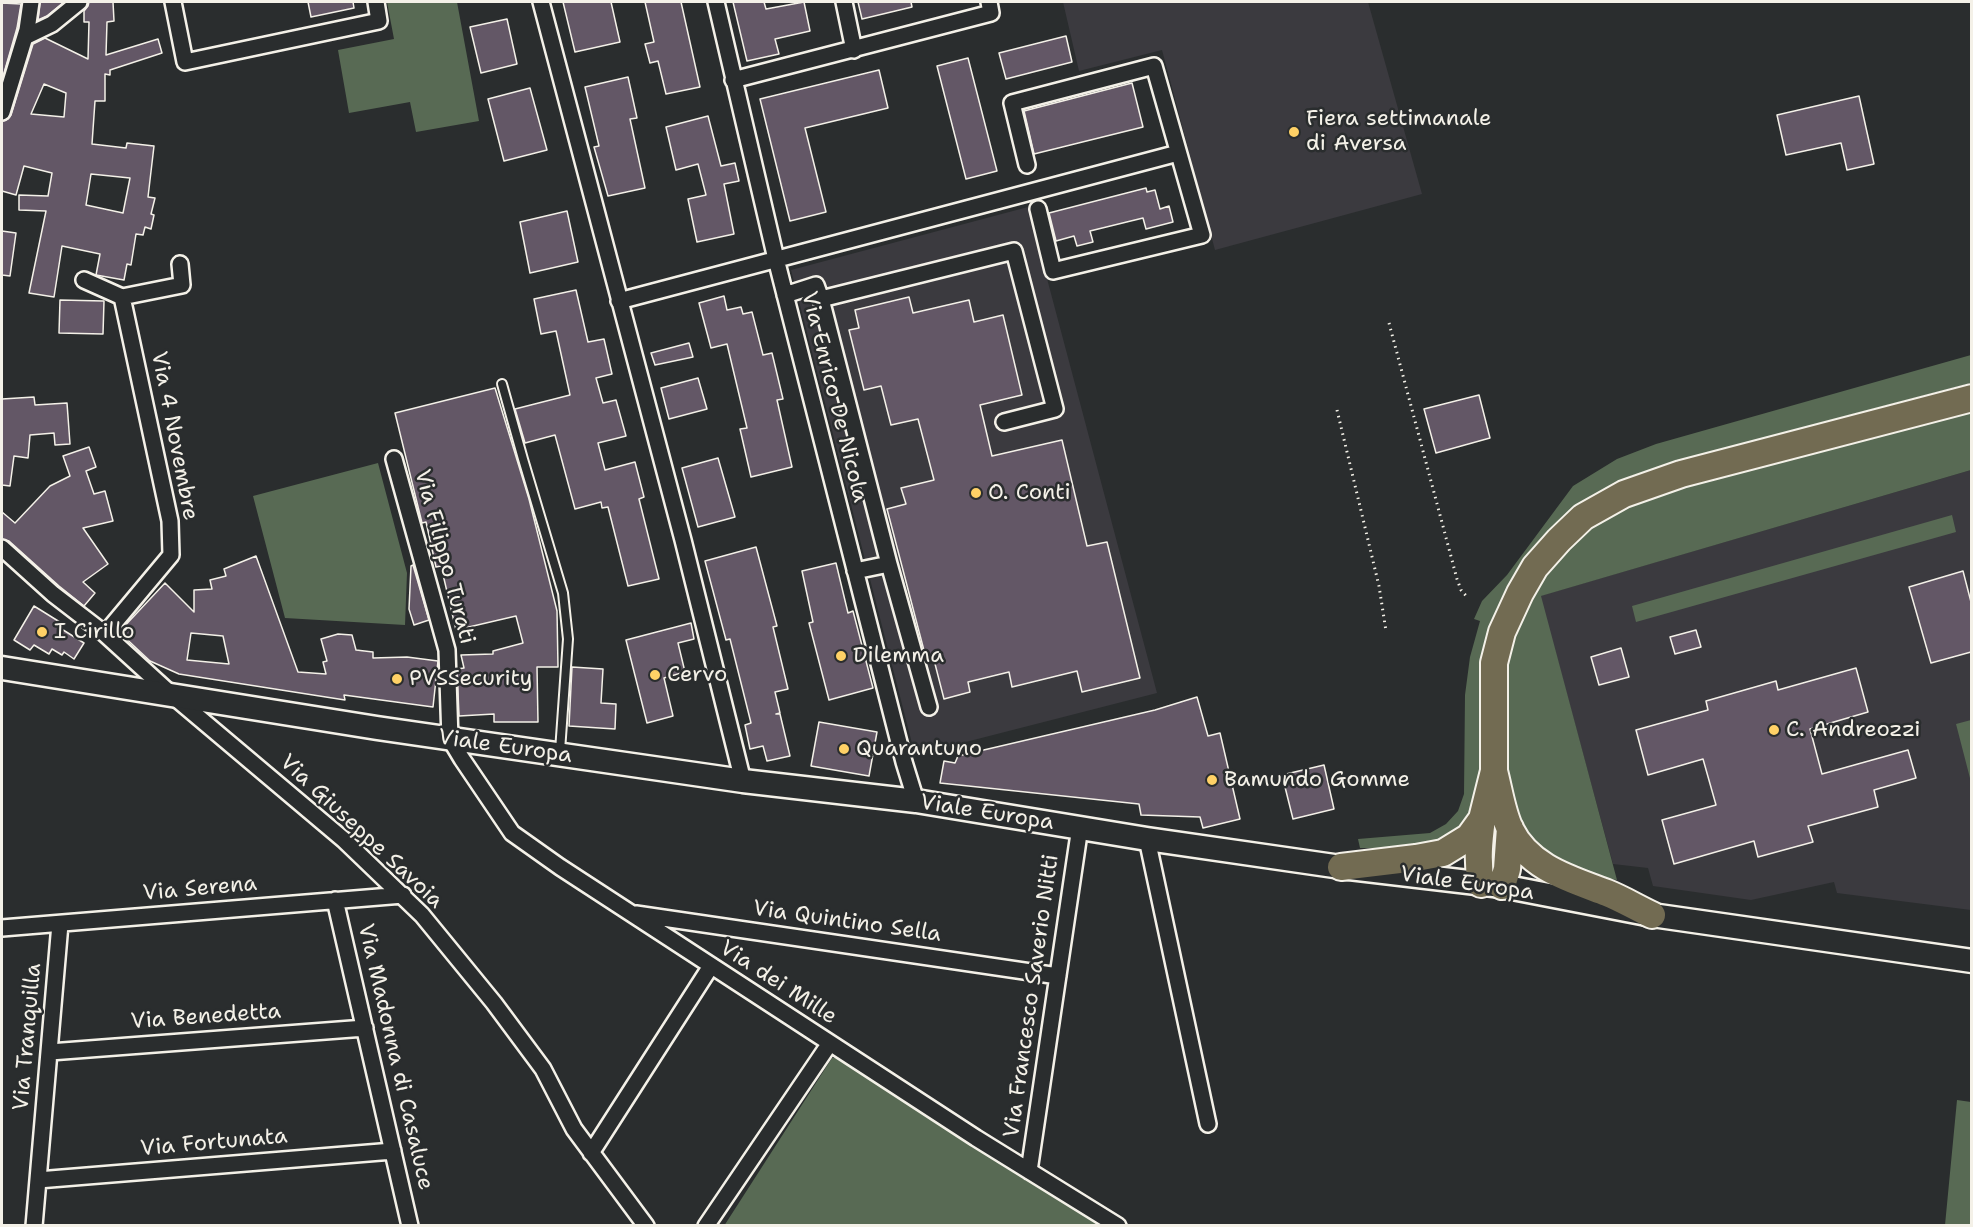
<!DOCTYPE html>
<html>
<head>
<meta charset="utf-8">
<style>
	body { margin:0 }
	#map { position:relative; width:1973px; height:1227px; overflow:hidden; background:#2a2d2e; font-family:"Shantell Sans",sans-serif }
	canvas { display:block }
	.frame { position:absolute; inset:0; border:3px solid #f4f1e8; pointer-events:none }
</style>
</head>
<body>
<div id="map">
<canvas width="1973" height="1227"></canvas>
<div class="frame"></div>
</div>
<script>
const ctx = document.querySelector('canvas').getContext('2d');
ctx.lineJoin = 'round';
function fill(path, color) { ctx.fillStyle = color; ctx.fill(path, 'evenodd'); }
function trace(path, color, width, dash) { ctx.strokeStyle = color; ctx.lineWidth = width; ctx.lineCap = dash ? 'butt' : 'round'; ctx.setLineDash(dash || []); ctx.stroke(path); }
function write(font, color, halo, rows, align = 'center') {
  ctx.font = font + ' "Shantell Sans",sans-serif'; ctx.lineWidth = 5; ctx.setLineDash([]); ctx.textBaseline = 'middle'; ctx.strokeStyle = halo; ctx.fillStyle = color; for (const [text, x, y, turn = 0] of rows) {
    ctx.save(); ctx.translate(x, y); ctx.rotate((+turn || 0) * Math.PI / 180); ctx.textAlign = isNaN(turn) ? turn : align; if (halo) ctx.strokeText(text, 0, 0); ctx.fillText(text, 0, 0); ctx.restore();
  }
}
fill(new Path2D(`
	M 1063,2 L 1368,2 L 1422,194 L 1215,250 L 1162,50 L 1079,71 Z
	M 1028,207 L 1157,693 L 915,755 L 791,270 Z
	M 1971,470 L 1971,910 L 1837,893 L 1834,882 L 1751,900 L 1653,886 L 1648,868 L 1613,864 L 1540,596 Z`), '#3b3a3f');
fill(new Path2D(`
	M 387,2 L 457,2 L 479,121 L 416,132 L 410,102 L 349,113 L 338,50 L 394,39 Z
	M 1971,355 L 1971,383 L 1714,451 L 1631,476 L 1593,496 L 1564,522 L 1485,650 L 1480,686 L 1479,722 L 1483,783 L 1464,829 L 1422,849 L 1360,848 L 1358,839 L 1430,833 L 1446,824 L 1458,811 L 1464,794 L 1465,695 L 1470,657 L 1480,621 L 1474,619 L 1482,601 L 1507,575 L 1573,486 L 1617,459 L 1656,444 Z
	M 1971,407 L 1971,470 L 1541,596 L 1617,880 L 1595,877 L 1561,866 L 1529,841 L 1507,791 L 1502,698 L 1510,646 L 1520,618 L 1543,577 L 1570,547 L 1604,518 L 1637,499 Z
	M 378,463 L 407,573 L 405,625 L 285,618 L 253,496 Z
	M 1952,515 L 1956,532 L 1636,622 L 1632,606 Z
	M 1971,720 L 1972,720 L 1971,782 L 1956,724 Z
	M 832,1058 L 840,1058 L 1026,1174 L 1106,1226 L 724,1226 Z
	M 1957,1100 L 1971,1102 L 1971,1225 L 1945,1225 Z`), '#586a54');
const building = new Path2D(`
	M 40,2 L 64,2 L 47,16 L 38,20 Z
	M 89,2 L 113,2 L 114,21 L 107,22 L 106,55 L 158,39 L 162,53 L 110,70 L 110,75 L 105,74 L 105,101 L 95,101 L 92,144 L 126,148 L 127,143 L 154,146 L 148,197 L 155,198 L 151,214 L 154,215 L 151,229 L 145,227 L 143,235 L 136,234 L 131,265 L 127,264 L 124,280 L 96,275 L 100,254 L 62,246 L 54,297 L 29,293 L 46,211 L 19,210 L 19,195 L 48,196 L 52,173 L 24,166 L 16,195 L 2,191 L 2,121 L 8,119 L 11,115 L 33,44 L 45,38 L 88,59 L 89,22 L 84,22 L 84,11 L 88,6 ZM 44,84 L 66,93 L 64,117 L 31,114 ZM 91,174 L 130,178 L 123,213 L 86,205 Z
	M 308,2 L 353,2 L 354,8 L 311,17 Z
	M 563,2 L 611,2 L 620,42 L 575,52 Z
	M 645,2 L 681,2 L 700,87 L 666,94 L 658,61 L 650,63 L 645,44 L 654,42 Z
	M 733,2 L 764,2 L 766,9 L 804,2 L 810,31 L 775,39 L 779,54 L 747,61 Z
	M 858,2 L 911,2 L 912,7 L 862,19 Z
	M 2,3 L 21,4 L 17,28 L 2,80 Z
	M 507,19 L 517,64 L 481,73 L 470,27 Z
	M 1066,36 L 1072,62 L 1006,79 L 999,53 Z
	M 968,58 L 997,171 L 966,179 L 937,66 Z
	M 879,70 L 888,108 L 805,128 L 826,212 L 790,221 L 760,99 Z
	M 628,77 L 637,118 L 630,119 L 645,188 L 608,196 L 594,147 L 599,146 L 585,87 Z
	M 1132,83 L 1143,127 L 1034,154 L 1024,111 Z
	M 530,88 L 547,150 L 504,161 L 488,99 Z
	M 1859,96 L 1874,164 L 1847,170 L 1841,143 L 1786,155 L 1777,115 Z
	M 708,116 L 721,166 L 735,163 L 739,181 L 724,184 L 734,234 L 697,242 L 688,199 L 706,195 L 698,164 L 676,170 L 666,127 Z
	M 1146,188 L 1147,192 L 1155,190 L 1160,209 L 1169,206 L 1173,222 L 1146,229 L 1143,218 L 1090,231 L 1093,242 L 1077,246 L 1074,236 L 1056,241 L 1049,213 Z
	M 567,211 L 578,262 L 530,273 L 520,222 Z
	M 2,231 L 16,233 L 10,276 L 2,275 Z
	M 576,290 L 588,342 L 604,339 L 612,374 L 596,378 L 603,403 L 616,400 L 626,436 L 598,443 L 605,470 L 635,462 L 644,497 L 639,499 L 659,579 L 628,586 L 608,507 L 602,508 L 601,502 L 575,509 L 555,435 L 525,443 L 515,409 L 570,395 L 556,331 L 541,334 L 534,299 Z
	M 724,296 L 727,310 L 741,307 L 743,314 L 752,312 L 763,355 L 772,353 L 783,399 L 777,400 L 792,467 L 751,477 L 740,429 L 747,428 L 727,344 L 711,348 L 699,303 Z
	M 909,297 L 913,313 L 969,300 L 974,322 L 1003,315 L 1022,395 L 980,405 L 992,456 L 1062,440 L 1087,546 L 1107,542 L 1140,678 L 1082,692 L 1077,671 L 1012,687 L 1009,672 L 968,682 L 970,692 L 944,699 L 934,660 L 927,662 L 887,509 L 906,504 L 901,488 L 934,480 L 918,419 L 891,425 L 881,386 L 864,390 L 849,330 L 859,328 L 855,310 Z
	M 60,300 L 104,301 L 103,334 L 59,333 Z
	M 689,343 L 693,357 L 655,365 L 651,353 Z
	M 698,378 L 707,409 L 669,419 L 661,388 Z
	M 495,388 L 529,499 L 557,611 L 558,667 L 537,667 L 538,722 L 494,722 L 494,714 L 459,716 L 457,669 L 464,668 L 461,655 L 493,654 L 493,651 L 523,643 L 516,616 L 456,630 L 441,566 L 436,567 L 426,522 L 422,523 L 395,413 Z
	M 1479,395 L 1490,438 L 1436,453 L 1424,409 Z
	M 34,397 L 35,405 L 67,403 L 70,444 L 55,445 L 54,433 L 30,435 L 28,458 L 14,456 L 10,486 L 2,485 L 2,399 Z
	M 89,447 L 96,467 L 86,471 L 94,494 L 105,491 L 113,521 L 83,528 L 108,564 L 83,582 L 95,593 L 84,606 L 59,586 L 9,541 L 2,539 L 2,512 L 15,523 L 50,486 L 70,476 L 63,456 Z
	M 718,458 L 735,517 L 698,527 L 682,468 Z
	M 756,547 L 777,626 L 773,627 L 788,689 L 775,692 L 780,713 L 776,714 L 780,714 L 790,756 L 767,761 L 763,746 L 750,749 L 745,725 L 751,723 L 730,639 L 726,640 L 705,561 Z
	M 256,556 L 298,672 L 326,674 L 323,662 L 327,661 L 321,639 L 338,634 L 352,635 L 356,650 L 373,652 L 373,658 L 407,657 L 438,661 L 433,707 L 344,695 L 345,700 L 179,674 L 150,661 L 119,632 L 165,583 L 194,612 L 194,590 L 212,589 L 210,580 L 226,576 L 224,569 ZM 191,633 L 223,636 L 229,664 L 187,660 Z
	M 836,563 L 848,613 L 853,611 L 873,688 L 829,700 L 809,623 L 813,622 L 802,571 Z
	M 413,565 L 429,620 L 414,625 L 409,609 L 411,566 Z
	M 1963,571 L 1971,602 L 1971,652 L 1931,663 L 1909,587 Z
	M 34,606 L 63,624 L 60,628 L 84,643 L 74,659 L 64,652 L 62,655 L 52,649 L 49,654 L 34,645 L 30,650 L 14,640 Z
	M 691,623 L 694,639 L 678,643 L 685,672 L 664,678 L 673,716 L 647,723 L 626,640 Z
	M 1696,630 L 1701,647 L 1675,654 L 1670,637 Z
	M 1621,648 L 1629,677 L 1599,685 L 1591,657 Z
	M 572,667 L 603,669 L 601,703 L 616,704 L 615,729 L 569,726 Z
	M 1856,668 L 1868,712 L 1810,729 L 1822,774 L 1908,750 L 1916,778 L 1874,790 L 1878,807 L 1808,826 L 1813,842 L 1758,857 L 1754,841 L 1674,864 L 1662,820 L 1716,805 L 1703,759 L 1648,775 L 1636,730 L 1708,710 L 1706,701 L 1776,681 L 1778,690 Z
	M 1197,697 L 1208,736 L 1220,733 L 1240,819 L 1203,828 L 1200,817 L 1141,815 L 1139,804 L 940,783 L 944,761 L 955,763 L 958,756 L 1155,710 Z
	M 819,722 L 877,732 L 869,776 L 811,766 Z
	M 1324,765 L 1334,809 L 1293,819 L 1282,775 Z`);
fill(building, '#635766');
trace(building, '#f4f1e8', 1.5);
const service = new Path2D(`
	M 502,384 L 523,459 L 563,593 L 568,639 L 560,751`);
const minor = new Path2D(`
	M 173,2 L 185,62 L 379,21 L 376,2
	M 541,2 L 683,540 L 743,781
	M 716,2 L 776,259 L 904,762 L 916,801
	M 844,2 L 854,50
	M 25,37 L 52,24 L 79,2
	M 733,80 L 991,13 L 989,2
	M 2,112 L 27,30 L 31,2
	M 1027,165 L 1012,103 L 1154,66 L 1202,235 L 1053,271 L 1038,209
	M 84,280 L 122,297 L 182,285 L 180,264
	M 785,295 L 816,285 L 821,299
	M 619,301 L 1178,153
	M 394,459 L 447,650 L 450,739 L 462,759 L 512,833 L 560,867 L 976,1138 L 1118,1226
	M 2,548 L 53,594 L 105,634 L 172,695 L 344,840 L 422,915 L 494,1003 L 543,1069 L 574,1129 L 646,1226
	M 889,564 L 929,707
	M 855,571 L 889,564 L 821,299 L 1014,251 L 1055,409 L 1004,422
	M 105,634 L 171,555 L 170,521 L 122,297
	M 1147,839 L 1208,1124
	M 335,900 L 410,1226
	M 636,914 L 1058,976
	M 2,928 L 403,895
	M 50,1052 L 365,1028
	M 591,1153 L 711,966
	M 1029,1171 L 1080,827
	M 38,1180 L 393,1151
	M 34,1226 L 60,924
	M 706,1226 L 830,1043`);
const secondary = new Path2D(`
	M 2,668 L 377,728 L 743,781 L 916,801 L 1147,839 L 1341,867 L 1502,886 L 1652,915 L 1972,961`);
const trunk = new Path2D(`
	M 1494,771 C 1499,790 1502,812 1510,829 C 1529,868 1570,879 1607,893 C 1622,899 1637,908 1652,915
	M 1341,867 L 1416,858 L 1443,853 L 1469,837 L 1482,819 L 1494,771 L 1494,663 L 1502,632 L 1520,593 L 1535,567 L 1559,540 L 1583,517 L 1624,494 L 1681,474 L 1972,398
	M 1481,884 C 1477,861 1479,841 1482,819
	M 1502,886 L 1507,869 L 1510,828`);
trace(service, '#f4f1e8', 12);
trace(minor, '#f4f1e8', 20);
trace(secondary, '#f4f1e8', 27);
trace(trunk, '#f4f1e8', 30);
trace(new Path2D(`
	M 1389,323 L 1457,579 L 1461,590 L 1468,598
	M 1337,410 L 1379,586 L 1386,631`), '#f4f1e8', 3, [1.5, 4.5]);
trace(service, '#2a2d2e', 8);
trace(minor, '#2a2d2e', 15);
trace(secondary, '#2a2d2e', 22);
trace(trunk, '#726b52', 26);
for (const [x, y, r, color] of [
	[1294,132,6,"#ffd166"],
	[976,493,6,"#ffd166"],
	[42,632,6,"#ffd166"],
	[841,656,6,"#ffd166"],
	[655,675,6,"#ffd166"],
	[397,679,6,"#ffd166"],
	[1774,730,6,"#ffd166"],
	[844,749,6,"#ffd166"],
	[1212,780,6,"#ffd166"]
]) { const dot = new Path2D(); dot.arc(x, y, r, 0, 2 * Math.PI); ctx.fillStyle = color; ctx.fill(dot); trace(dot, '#2a2d2e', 2); }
write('22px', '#f4f1e8', '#2a2d2e', [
	["Fiera settimanale",1306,119],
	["di Aversa",1306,144],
	["O. Conti",988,493],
	["I Cirillo",54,632],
	["Dilemma",853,656],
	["Cervo",667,675],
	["PVSSecurity",409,679],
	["C. Andreozzi",1786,730],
	["Quarantuno",856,749],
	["Bamundo Gomme",1224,780]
], 'left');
write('22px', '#f4f1e8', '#2a2d2e', [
	["Via Enrico De Nicola",834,397,76],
	["Via 4 Novembre",174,436,79],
	["Via Filippo Turati",444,557,75],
	["Viale Europa",505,747,8],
	["Viale Europa",987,813,9],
	["Via Giuseppe Savoia",361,832,43],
	["Viale Europa",1467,884,8],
	["Via Serena",200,889,-5],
	["Via Quintino Sella",847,922,8],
	["Via dei Mille",778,983,33],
	["Via Francesco Saverio Nitti",1032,996,-82],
	["Via Benedetta",206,1017,-4],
	["Via Tranquilla",28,1037,-85],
	["Via Madonna di Casaluce",395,1057,77],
	["Via Fortunata",214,1143,-5]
]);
</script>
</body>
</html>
